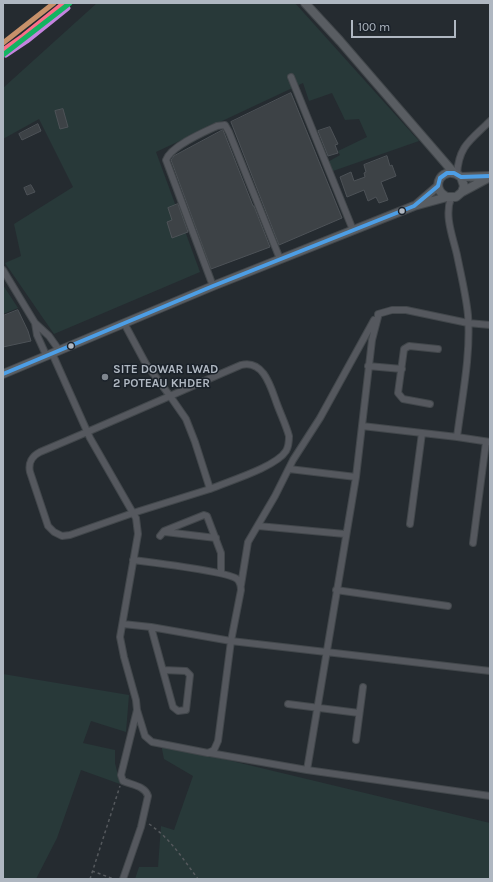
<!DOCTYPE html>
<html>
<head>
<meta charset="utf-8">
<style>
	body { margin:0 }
	#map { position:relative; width:493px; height:882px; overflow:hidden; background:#252b30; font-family:Karla,sans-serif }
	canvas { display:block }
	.frame { position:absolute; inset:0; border:4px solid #afb7c1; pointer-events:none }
	.scale { position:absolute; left:351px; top:20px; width:105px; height:18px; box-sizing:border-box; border:2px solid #afb7c1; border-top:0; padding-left:5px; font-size:12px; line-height:14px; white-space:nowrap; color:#afb7c1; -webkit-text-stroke:3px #1a2129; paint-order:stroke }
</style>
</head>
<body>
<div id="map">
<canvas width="493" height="882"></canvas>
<div class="frame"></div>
<div class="scale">100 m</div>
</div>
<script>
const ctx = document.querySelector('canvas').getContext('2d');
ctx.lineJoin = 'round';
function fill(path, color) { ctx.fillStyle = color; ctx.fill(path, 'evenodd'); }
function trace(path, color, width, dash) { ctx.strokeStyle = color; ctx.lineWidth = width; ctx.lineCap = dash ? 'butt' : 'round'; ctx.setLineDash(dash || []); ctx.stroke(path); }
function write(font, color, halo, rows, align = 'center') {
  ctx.font = font + ' Karla,sans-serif'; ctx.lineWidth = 3; ctx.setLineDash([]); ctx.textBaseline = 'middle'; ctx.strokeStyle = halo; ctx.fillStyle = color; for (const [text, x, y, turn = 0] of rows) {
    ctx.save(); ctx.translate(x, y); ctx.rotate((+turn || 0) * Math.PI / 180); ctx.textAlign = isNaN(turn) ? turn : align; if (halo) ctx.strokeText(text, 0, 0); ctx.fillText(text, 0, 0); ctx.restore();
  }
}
fill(new Path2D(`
	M 97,3 L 295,3 L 419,141 L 333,171 L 326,163 L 340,155 L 338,151 L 367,137 L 359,119 L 345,120 L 332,93 L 309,101 L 303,83 L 156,152 L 200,272 L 54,334 L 5,263 L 21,256 L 14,224 L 73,187 L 39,119 L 3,139 L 3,88 Z
	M 3,285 L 18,308 L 3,314 Z
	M 3,674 L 129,695 L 126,732 L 91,721 L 83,743 L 115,750 L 115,763 L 120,784 L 81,770 L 57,838 L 36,879 L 3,879 Z
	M 161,744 L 490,823 L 490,879 L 135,879 L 139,867 L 158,867 L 161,826 L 174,830 L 193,776 L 164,759 Z`), '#283939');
const building = new Path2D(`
	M 291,93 L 342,218 L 279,245 L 231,122 Z
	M 63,109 L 68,127 L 60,129 L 55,111 Z
	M 38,124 L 41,131 L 22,140 L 19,134 Z
	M 330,127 L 338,144 L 335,145 L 338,153 L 328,156 L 318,131 Z
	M 223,130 L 253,206 L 254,206 L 270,247 L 211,269 L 171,160 L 174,156 Z
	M 387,156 L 390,166 L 392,165 L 396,176 L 381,182 L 388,200 L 379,203 L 376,197 L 368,201 L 364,190 L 347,197 L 340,177 L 351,172 L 354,181 L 365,177 L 364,173 L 366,172 L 364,165 Z
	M 31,185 L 35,192 L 27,195 L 24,188 Z
	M 178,204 L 188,232 L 172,238 L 167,222 L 172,220 L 168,208 Z
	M 18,310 L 28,331 L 31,341 L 3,347 L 3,316 Z`);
fill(building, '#3d4246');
trace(building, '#4d5257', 1);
const street = new Path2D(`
	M 291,77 L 353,230
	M 457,174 C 459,145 471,140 490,121
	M 451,198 C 444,216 453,237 457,255 C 461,275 466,295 468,315 C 471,355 462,397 457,437
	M 3,270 L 35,323 L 49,336 L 59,350
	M 213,286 L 166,160 C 171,146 204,132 217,126 L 225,125 L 229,132 L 280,259
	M 35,323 L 37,335 L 46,355
	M 124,323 L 146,364 L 170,396 L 186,419 L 195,442 L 210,489 L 133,513 L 70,535 L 62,536 L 54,532 L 48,526 L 30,472 C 28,463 32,456 40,452 C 107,424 174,394 241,365 C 264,359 271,388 277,404 C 281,415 286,425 289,436 C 289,441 289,446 286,451 C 276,467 229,481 210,489
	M 52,353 L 90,438 L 133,513 L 136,518 L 138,534 L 120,637 L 124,657 L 136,700 L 137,710 L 121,775 L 123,781 C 132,785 145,786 148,796 L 141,827 L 123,879
	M 368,366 L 402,369
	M 430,404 L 403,399 L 398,393 L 404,349 L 409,346 L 438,349
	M 362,426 L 457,437 L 490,442
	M 289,469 L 356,477
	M 410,524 L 422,433
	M 258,526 L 345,534
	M 165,532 L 216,538
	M 160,536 L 164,531 L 204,515 L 207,516 L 221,553 L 221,573
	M 473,543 L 486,442
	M 133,560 C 149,562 229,572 237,579 C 240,582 241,586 241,590 L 231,641 L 218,741 L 214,750 L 208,753 L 152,742 L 145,736 L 137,710
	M 241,585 L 248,542 L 275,496 L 293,460 L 320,418 L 374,320
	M 336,590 L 448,606
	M 123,624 L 151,627 L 231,641 L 490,671
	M 151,627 L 173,707 L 178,711 L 186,710 L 190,675 L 186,671 L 163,670
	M 288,704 L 359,713
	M 356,740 L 363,687
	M 210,753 L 307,770 L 490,796
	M 307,770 L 356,477 L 372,340 L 378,317 L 378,314 L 392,310 L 406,310 L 468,323 L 490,325`);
const secondary = new Path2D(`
	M 305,3 L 340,41 L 454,173
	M 461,177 L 489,176
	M 447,197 C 428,188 443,163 461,177 L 464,186 L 462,192
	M 416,205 L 438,186
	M 3,374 L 213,286 L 414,206 L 447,197 L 456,197 L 462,192 L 490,177`);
trace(street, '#42474b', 8);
trace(secondary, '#42474b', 10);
trace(new Path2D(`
	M 149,824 C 170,838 183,859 198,879
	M 92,871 L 114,879
	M 90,879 L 120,786`), '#55595d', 1.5, [3, 3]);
trace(street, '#55585e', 6);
trace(secondary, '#595d62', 8);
trace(new Path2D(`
	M 3,374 L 213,286 L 414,206 L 438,186 L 440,178 L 447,173 L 454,173 L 461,177 L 490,176`), '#4d9ee5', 4);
trace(new Path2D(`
	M 3,50 L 23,36 L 64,3`), '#fb6d88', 5);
trace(new Path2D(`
	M 6,55 L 27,41 L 68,8`), '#c483df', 5);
trace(new Path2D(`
	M 3,55 L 70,3`), '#13b361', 5);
trace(new Path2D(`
	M 3,43 L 54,3`), '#c7916a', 5);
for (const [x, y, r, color] of [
	[402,211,3.5,"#afb7c1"],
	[71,346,3.5,"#afb7c1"],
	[105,377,4,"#7f868e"]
]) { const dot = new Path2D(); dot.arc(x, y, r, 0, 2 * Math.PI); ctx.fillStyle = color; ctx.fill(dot); trace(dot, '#1a2129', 1.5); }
write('bold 12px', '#afb7c1', '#1a2129', [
	["SITE DOWAR LWAD",113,370],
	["2 POTEAU KHDER",113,384]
], 'left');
</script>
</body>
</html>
